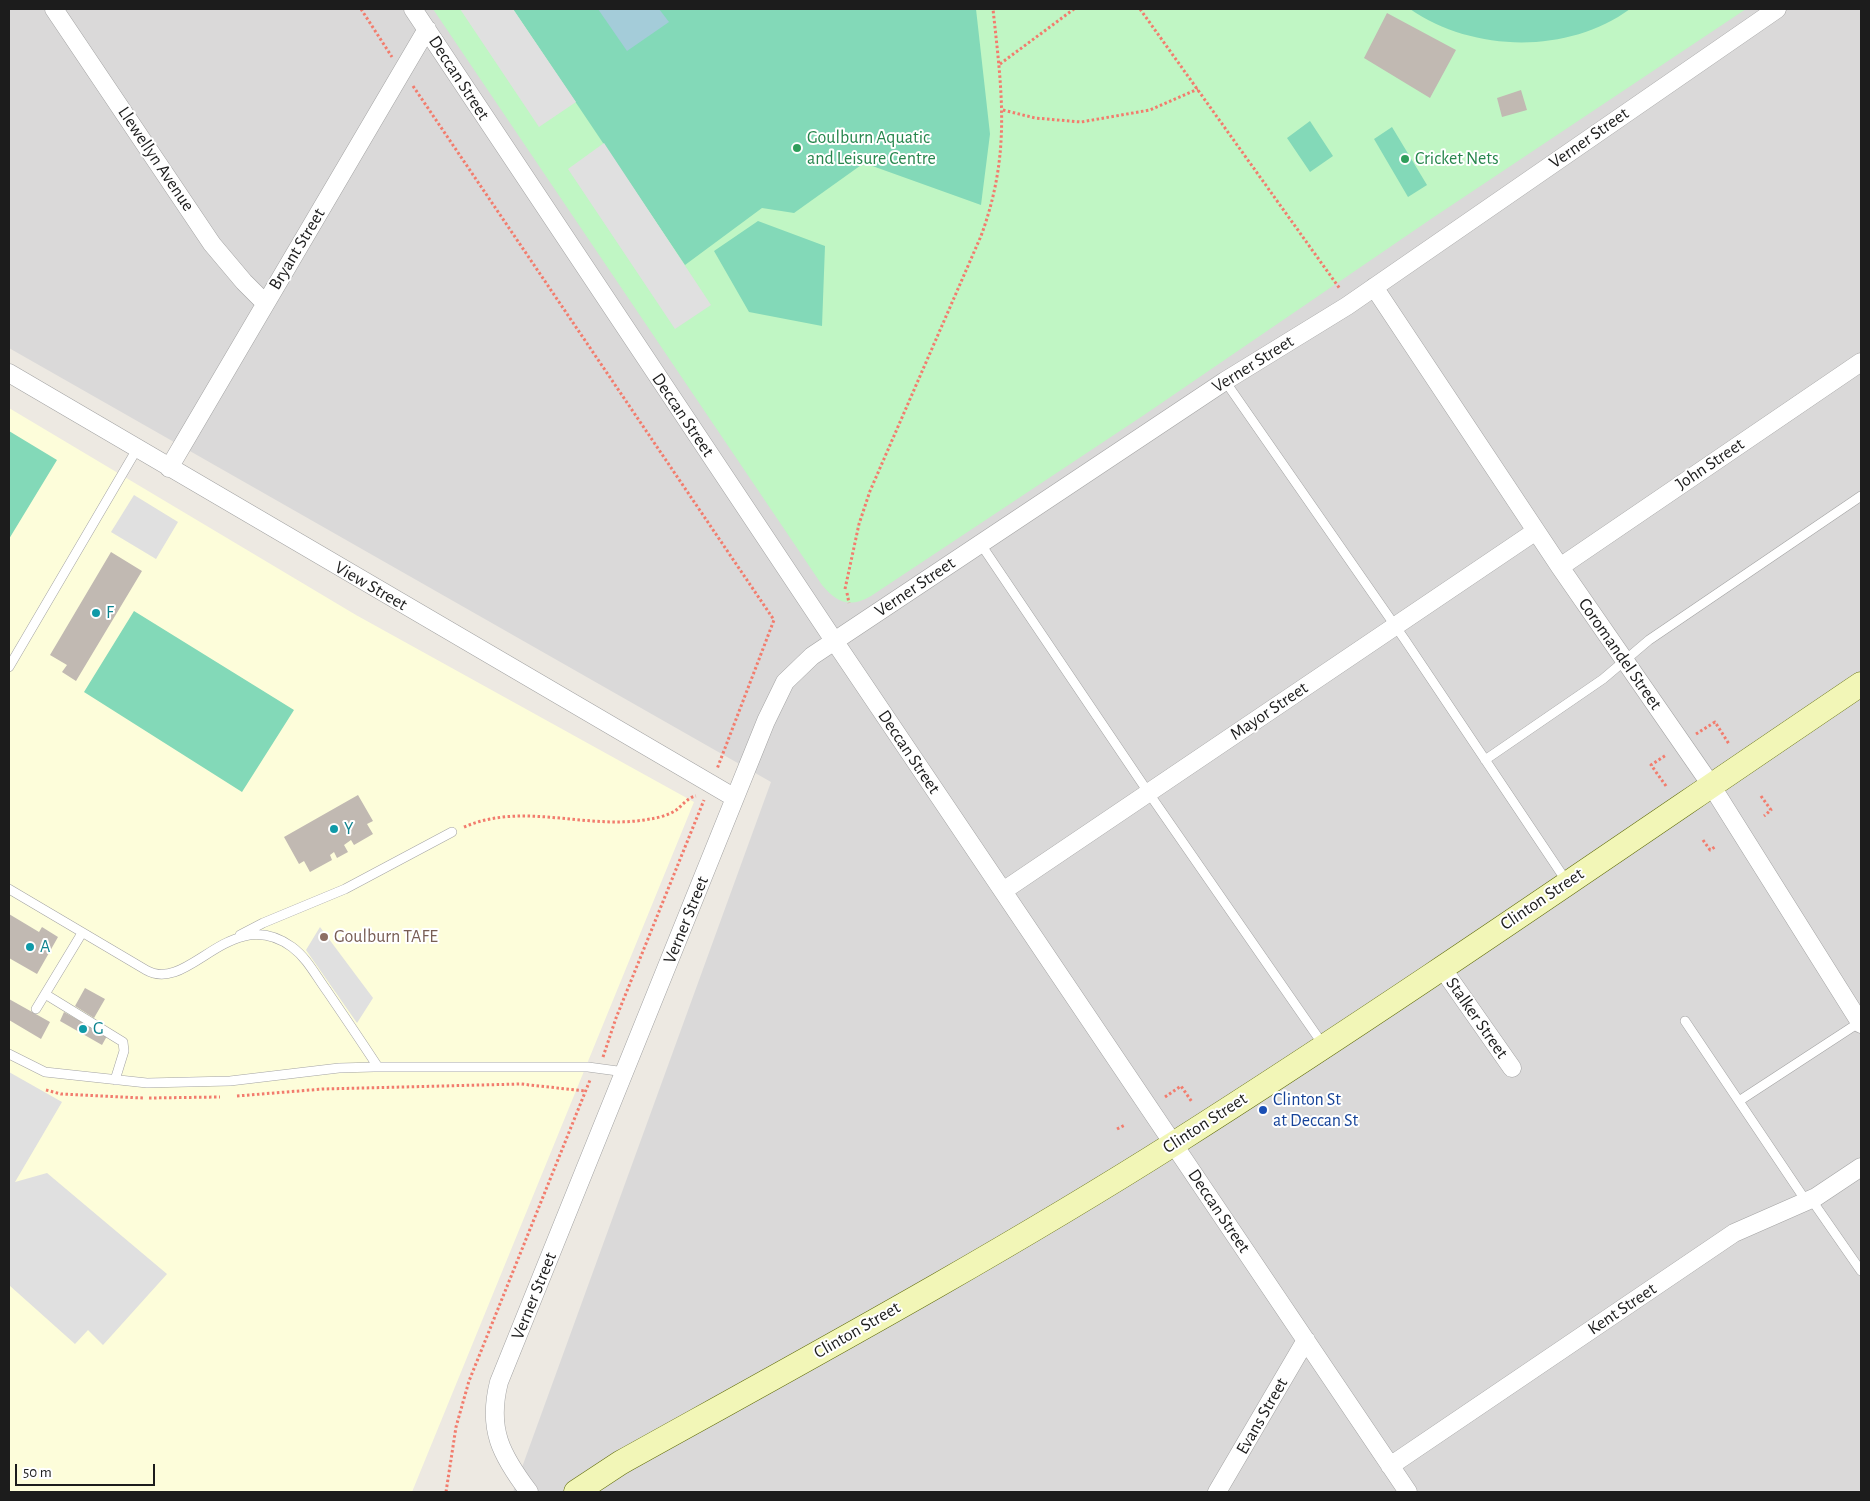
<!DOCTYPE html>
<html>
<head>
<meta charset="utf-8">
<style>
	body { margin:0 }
	#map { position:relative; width:1870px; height:1501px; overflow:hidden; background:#ede9e2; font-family:"Alegreya Sans",sans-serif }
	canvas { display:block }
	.frame { position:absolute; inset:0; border:10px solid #1c1c1c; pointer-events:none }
	.scale { position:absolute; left:15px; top:1464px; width:140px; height:22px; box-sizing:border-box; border:2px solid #1c1c1c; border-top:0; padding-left:6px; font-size:15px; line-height:18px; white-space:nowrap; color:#1c1c1c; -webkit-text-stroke:4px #fff; paint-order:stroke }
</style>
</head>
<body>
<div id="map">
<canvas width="1870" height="1501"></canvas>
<div class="frame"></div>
<div class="scale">50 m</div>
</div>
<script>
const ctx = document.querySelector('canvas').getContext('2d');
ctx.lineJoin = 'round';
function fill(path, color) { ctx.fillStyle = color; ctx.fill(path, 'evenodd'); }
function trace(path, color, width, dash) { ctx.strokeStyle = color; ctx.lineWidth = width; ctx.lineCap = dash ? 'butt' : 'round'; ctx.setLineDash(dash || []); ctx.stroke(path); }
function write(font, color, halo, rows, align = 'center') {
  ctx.font = font + ' "Alegreya Sans",sans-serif'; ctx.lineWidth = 4; ctx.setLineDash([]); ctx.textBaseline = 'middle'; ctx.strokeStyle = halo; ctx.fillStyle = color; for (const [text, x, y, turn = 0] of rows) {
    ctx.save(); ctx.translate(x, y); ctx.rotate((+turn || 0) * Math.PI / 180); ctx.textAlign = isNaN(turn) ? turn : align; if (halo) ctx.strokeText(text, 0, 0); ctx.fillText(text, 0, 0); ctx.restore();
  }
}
fill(new Path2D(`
	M 9,9 L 1861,9 L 1861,1492 L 513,1492 L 771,782 L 9,348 Z`), '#dad9d9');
fill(new Path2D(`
	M 9,408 L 356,615 L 694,802 L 412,1492 L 9,1492 Z`), '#fdfdda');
fill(new Path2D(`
	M 433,9 L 1746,9 L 1431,219 L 1144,415 L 871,596 C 850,608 837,603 822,585 Z`), '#c0f6c4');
fill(new Path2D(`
	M 513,9 L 976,9 L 990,134 L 981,205 L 864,163 L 794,213 L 762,208 L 685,265 Z
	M 1410,9 L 1630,9 C 1567,55 1472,52 1410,9 Z
	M 1310,121 L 1333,156 L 1310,172 L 1287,138 Z
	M 1392,127 L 1427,185 L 1408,197 L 1374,139 Z
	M 758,221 L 825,246 L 822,326 L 749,312 L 714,251 Z
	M 9,431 L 57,460 L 9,539 Z
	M 134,611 L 294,710 L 242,792 L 84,692 Z`), '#83d9b8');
fill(new Path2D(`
	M 460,9 L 513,9 L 576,102 L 539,127 Z
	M 604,143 L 711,305 L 675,329 L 568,169 Z
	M 134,495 L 178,522 L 156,559 L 111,532 Z
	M 320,927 L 373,998 L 357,1023 L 306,950 Z
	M 9,1072 L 62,1102 L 15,1182 L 47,1173 L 167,1274 L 103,1345 L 88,1330 L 75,1344 L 9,1285 Z`), '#e0e0e0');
fill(new Path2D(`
	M 598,9 L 659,9 L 669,22 L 627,51 Z`), '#a4ccd9');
fill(new Path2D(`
	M 1387,13 L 1456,50 L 1430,98 L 1364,58 Z
	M 1521,90 L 1527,110 L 1502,117 L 1497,98 Z
	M 111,552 L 142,571 L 76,681 L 62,672 L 67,665 L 50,655 Z
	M 358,795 L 373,821 L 367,824 L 373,834 L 354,845 L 351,840 L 344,845 L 348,852 L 337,858 L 334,852 L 330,855 L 332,860 L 310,872 L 304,861 L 299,864 L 284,837 Z
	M 9,914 L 39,932 L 42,927 L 58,937 L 37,974 L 9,958 Z
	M 85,988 L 105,999 L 94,1018 L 75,1006 Z
	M 9,999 L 50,1022 L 41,1039 L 9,1020 Z
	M 64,1012 L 107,1036 L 102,1045 L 60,1021 Z`), '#c1b9b2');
const lane = new Path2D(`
	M 1225,381 L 1405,640 L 1567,882
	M 980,543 L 1148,792 L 1324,1046
	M 9,667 L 137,449
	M 1485,760 L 1603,679 L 1649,640 L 1861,496
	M 9,889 L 146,970 C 189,995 230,902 292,947 C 307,958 316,976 327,991 C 344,1016 361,1041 378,1067
	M 240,935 L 263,923 L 345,889 L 452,832
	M 45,994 L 123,1042 L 124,1051 L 115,1080
	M 36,1009 L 82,933
	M 1685,1021 L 1806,1201
	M 9,1054 L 45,1072 L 147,1083 L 230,1081 L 339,1068 L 374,1067 L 588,1067 L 625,1072
	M 1739,1101 L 1860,1022
	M 1811,1199 L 1861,1271`);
const street = new Path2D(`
	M 54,9 L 212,244 L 244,282 L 265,303
	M 413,9 L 835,642 L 1408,1492
	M 1374,287 L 1560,567 L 1711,785 L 1861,1024
	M 9,373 L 735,798
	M 169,468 L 427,29
	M 1560,567 L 1861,362
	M 1003,891 L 1536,531
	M 1442,968 L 1512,1068
	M 1390,1466 L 1734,1233 L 1816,1197 L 1861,1167
	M 529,1492 C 501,1455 487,1429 499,1382 L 766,721 L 785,682 L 812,656 L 1225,381 L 1347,306 L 1777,9
	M 1217,1492 L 1306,1340`);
const secondary = new Path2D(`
	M 576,1492 L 620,1463 C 807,1359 995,1257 1175,1143 C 1408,995 1633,838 1861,684`);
trace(lane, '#a3a3a3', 10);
trace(street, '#a3a3a3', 19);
trace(secondary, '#606c0a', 25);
trace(new Path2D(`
	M 361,9 L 392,57
	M 1140,9 L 1340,289
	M 1000,64 L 1074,9
	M 413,86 L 774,620 L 717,769
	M 1003,110 L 1035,118 L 1081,122 L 1150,110 L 1198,89
	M 845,589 L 859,524 L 870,491 L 981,236 C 1011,154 1002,93 993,9
	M 847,593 L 849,603
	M 1696,734 L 1715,722 L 1729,744
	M 1666,786 L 1651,765 L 1666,755
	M 1761,796 L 1771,810 L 1764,816
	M 464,827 C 524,801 588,831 650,819 C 658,818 668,815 675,811 C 682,806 688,797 696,796
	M 1703,840 L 1710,850 L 1715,847
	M 603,1057 L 616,1018 L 704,800
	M 46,1090 L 61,1094 L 143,1098
	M 237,1096 L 323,1089 L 521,1084 L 585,1091
	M 1165,1097 L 1181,1086 L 1192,1102
	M 149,1098 L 220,1097
	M 1117,1129 L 1125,1125
	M 446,1492 L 456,1427 L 469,1381 L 590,1080`), '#f27c6d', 3, [2.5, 2.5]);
trace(lane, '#fff', 9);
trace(street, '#fff', 18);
trace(secondary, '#f2f6b7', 24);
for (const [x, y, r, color] of [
	[797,148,5,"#2e9e5b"],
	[1405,159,5,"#2e9e5b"],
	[96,613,5,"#0f9aa8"],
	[334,829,5,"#0f9aa8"],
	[324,937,5,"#8d6e63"],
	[30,947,5,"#0f9aa8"],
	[83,1029,5,"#0f9aa8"],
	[1263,1110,5,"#1a4fb4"]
]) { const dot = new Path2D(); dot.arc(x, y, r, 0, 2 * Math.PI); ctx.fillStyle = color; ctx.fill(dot); trace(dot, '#fff', 2); }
write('18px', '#1c1c1c', '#fff', [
	["Deccan Street",459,78,57],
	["Verner Street",1589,138,-35],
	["Llewellyn Avenue",156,159,56],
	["Bryant Street",297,249,-59],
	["Verner Street",1253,364,-32],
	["Deccan Street",683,415,56],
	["John Street",1710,464,-34],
	["View Street",371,586,30],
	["Verner Street",915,587,-34],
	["Coromandel Street",1620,654,55],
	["Mayor Street",1269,711,-34],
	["Deccan Street",909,752,56],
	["Clinton Street",1542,899,-34],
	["Verner Street",686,920,-68],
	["Stalker Street",1477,1018,55],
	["Clinton Street",1205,1123,-33],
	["Deccan Street",1219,1211,56],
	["Verner Street",534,1296,-68],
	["Kent Street",1622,1309,-34],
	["Clinton Street",857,1330,-30],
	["Evans Street",1262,1416,-60]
]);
write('18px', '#27864d', '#fff', [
	["Goulburn Aquatic",807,138],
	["and Leisure Centre",807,159],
	["Cricket Nets",1415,159]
], 'left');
write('18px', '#0d838f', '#fff', [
	["F",106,613],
	["Y",344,829],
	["A",40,947],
	["G",93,1029]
], 'left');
write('18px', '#785e54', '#fff', [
	["Goulburn TAFE",334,937]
], 'left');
write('18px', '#164399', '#fff', [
	["Clinton St",1273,1100],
	["at Deccan St",1273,1121]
], 'left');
</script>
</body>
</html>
